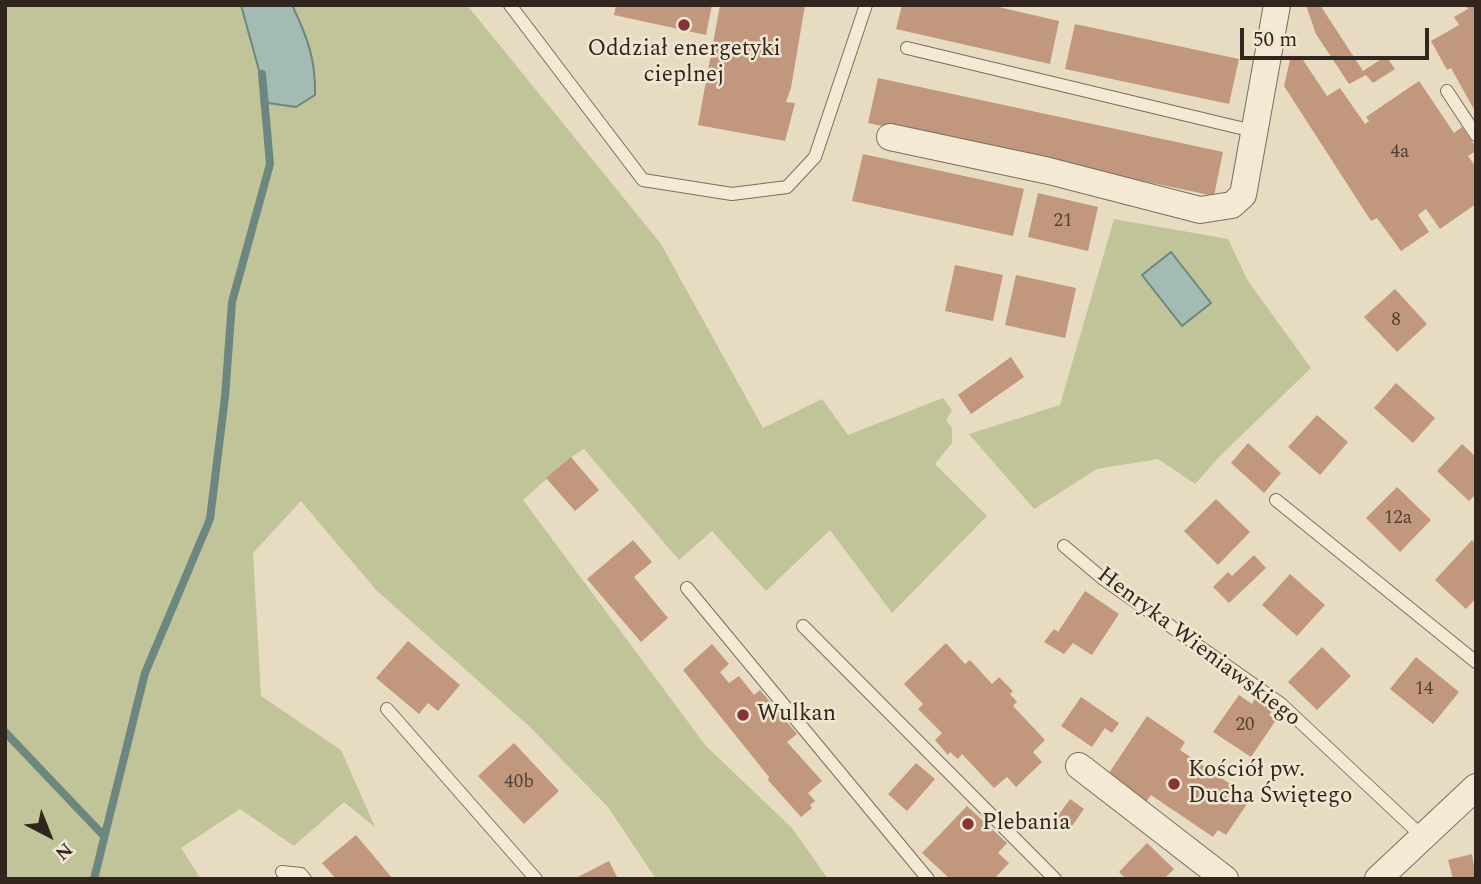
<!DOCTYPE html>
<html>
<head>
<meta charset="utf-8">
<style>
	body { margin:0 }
	#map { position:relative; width:1481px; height:884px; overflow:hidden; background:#e7dbc2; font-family:Spectral,serif }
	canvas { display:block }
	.frame { position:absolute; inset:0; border:7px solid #31261e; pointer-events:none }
	.north { position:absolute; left:14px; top:800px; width:70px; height:70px; -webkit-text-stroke:5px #f0e6d1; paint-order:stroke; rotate:138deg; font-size:19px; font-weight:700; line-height:28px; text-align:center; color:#31261e }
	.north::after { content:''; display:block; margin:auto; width:24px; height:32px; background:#31261e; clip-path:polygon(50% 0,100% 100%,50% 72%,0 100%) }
	.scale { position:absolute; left:1240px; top:28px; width:189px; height:32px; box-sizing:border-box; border:4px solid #31261e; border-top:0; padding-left:9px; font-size:21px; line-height:24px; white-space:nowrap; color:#31261e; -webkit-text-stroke:5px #f0e6d1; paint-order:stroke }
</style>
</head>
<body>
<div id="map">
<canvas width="1481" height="884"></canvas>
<div class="frame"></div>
<div class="north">N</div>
<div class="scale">50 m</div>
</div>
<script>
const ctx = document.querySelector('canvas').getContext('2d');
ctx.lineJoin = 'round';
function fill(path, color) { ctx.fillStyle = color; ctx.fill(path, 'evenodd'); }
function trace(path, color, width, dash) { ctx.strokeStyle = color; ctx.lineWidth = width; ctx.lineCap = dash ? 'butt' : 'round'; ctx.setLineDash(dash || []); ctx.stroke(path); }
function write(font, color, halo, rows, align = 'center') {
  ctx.font = font + ' Spectral,serif'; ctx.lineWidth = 5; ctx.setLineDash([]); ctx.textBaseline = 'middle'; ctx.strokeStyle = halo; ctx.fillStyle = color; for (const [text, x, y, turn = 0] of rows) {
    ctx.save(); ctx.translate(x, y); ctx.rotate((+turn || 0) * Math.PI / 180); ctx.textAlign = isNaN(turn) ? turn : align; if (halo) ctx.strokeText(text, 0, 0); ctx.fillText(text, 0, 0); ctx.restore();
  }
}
fill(new Path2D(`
	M 5,5 L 467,5 L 661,244 L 763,428 L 822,399 L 848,435 L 943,398 L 952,410 L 946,420 L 952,428 L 952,443 L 935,464 L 987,516 L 892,613 L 830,530 L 766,591 L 712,531 L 679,560 L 584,449 L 571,457 L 523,500 L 706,746 L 792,828 L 828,879 L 656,879 L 608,807 L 530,727 L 376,590 L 301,501 L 253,553 L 261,696 L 341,750 L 375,827 L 344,802 L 294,846 L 240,809 L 181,848 L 201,879 L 5,879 Z
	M 1114,219 L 1228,239 L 1248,281 L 1311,368 L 1221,455 L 1195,484 L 1158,459 L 1097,469 L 1034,509 L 969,434 L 1060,405 Z`), '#c0c498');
const water = new Path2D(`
	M 241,5 L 292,5 C 307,36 316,60 315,95 L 296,107 L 268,103 Z
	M 1171,252 L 1211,303 L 1182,326 L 1142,275 Z`);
fill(water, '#a4bbb3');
trace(water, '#6c8780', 2);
trace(new Path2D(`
	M 5,732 L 104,836
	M 94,879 L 145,673 L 210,519 L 225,397 L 232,302 L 270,164 L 262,74`), '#6c8780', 8);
fill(new Path2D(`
	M 616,5 L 712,5 L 706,35 L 614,15 Z
	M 720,5 L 805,5 L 791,88 L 786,102 L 795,103 L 785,141 L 698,125 Z
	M 902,5 L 990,5 L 1059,21 L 1050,64 L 896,29 Z
	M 1306,5 L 1320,5 L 1363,71 L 1386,56 L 1395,69 L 1373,83 L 1366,75 L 1349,84 L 1316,34 Z
	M 1465,5 L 1476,5 L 1476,113 L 1451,68 L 1447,70 L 1431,41 L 1459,25 L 1454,17 L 1468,9 Z
	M 1075,24 L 1239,59 L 1229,104 L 1065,69 Z
	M 1301,57 L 1327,96 L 1340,88 L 1365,124 L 1369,121 L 1366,117 L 1419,81 L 1454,133 L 1462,127 L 1476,147 L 1476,151 L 1468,156 L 1476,167 L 1476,204 L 1440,229 L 1426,209 L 1418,215 L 1429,232 L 1401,251 L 1377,218 L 1371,221 L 1284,86 L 1290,60 Z
	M 878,78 L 1223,152 L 1214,196 L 868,123 Z
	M 863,154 L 1024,189 L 1013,236 L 852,201 Z
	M 1038,193 L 1098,207 L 1088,251 L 1028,237 Z
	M 955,265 L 1003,275 L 993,321 L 945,311 Z
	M 1016,275 L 1076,288 L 1065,338 L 1005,325 Z
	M 1395,289 L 1427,324 L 1397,352 L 1364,317 Z
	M 1011,357 L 1024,377 L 971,414 L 958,395 Z
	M 1396,383 L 1435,418 L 1413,443 L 1374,408 Z
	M 1317,415 L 1348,442 L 1320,475 L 1288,447 Z
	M 1248,443 L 1281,473 L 1264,493 L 1231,463 Z
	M 1462,444 L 1476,457 L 1476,494 L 1469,501 L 1437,471 Z
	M 571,457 L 599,490 L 575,511 L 546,478 Z
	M 1397,487 L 1431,520 L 1400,552 L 1366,518 Z
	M 1216,499 L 1250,532 L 1218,565 L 1184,531 Z
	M 633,540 L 652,562 L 634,577 L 668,618 L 641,642 L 587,579 Z
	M 1472,540 L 1476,544 L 1476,598 L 1466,609 L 1435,580 Z
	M 1254,555 L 1266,568 L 1229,603 L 1213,587 L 1228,572 L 1232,576 Z
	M 1290,574 L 1325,605 L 1297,636 L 1262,605 Z
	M 1085,591 L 1119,614 L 1092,655 L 1073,643 L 1064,654 L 1044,642 L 1054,629 L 1058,632 Z
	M 408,641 L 460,685 L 438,711 L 428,703 L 419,714 L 376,678 Z
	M 946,643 L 965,664 L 970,660 L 992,684 L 999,677 L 1013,691 L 1010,694 L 1017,702 L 1013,706 L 1045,740 L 1033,752 L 1042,762 L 1016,787 L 1007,777 L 994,788 L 962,754 L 958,759 L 950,752 L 948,755 L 935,740 L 942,733 L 918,709 L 923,704 L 904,684 Z
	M 712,644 L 729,664 L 720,672 L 729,683 L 739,676 L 754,695 L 760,690 L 797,734 L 787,742 L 822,781 L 808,793 L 815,801 L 810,805 L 812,808 L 801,817 L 768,780 L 769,777 L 683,670 Z
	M 1322,647 L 1351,676 L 1317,710 L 1288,682 Z
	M 1416,657 L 1459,692 L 1433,724 L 1390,689 Z
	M 1239,695 L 1252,704 L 1257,695 L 1275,707 L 1269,715 L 1276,720 L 1251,757 L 1213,732 Z
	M 1081,697 L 1119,723 L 1112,733 L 1105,728 L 1092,747 L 1061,726 Z
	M 1147,716 L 1185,742 L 1180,750 L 1242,792 L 1238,798 L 1247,804 L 1226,835 L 1218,830 L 1213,837 L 1151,795 L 1146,802 L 1107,776 Z
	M 514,743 L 559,791 L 524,824 L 478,776 Z
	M 916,763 L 935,779 L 907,811 L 888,794 Z
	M 1070,799 L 1084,809 L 1072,826 L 1057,817 Z
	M 967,806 L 1007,843 L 998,853 L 1009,863 L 994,879 L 950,879 L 922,853 Z
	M 356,835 L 393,879 L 336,879 L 322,863 Z
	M 1147,843 L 1174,869 L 1164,879 L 1126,879 L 1119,872 Z
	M 1472,854 L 1476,879 L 1453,879 L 1448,860 Z
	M 609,861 L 618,879 L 574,879 Z`), '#c1977d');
const service = new Path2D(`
	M 510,5 L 643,180 L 732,194 L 787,187 L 815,157 L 866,5
	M 907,48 L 1253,131
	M 1447,91 L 1476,135
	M 1276,500 L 1476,662
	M 1064,546 L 1102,578 L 1281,704 L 1424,838
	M 687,588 L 928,879
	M 803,626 L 1055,879
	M 387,709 L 536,879
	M 282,872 L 301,874 L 305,879`);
const minor = new Path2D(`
	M 890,137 L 1049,171 L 1200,210 L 1232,205 L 1243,195 L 1277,5
	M 1079,766 L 1225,879
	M 1378,879 L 1476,787`);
trace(service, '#7f6d5c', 14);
trace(minor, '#7f6d5c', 28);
trace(service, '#f3e9d4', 12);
trace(minor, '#f3e9d4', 26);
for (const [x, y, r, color] of [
	[684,25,7,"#863437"],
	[743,715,7,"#863437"],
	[1174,784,7,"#863437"],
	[968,824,7,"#863437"]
]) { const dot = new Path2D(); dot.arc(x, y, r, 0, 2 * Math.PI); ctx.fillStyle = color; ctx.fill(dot); trace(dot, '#f0e6d1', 2.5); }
write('19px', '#554236', null, [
	["4a",1400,153],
	["21",1063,222],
	["8",1396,321],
	["12a",1398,519],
	["14",1424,690],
	["20",1245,726],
	["40b",519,783]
]);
write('23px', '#31261e', '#f0e6d1', [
	["Oddział energetyki",684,50,"center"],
	["cieplnej",684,76,"center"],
	["Wulkan",757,715],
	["Kościół pw.",1188,771],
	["Ducha Świętego",1188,797],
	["Plebania",982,824]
], 'left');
write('23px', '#31261e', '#f0e6d1', [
	["Henryka Wieniawskiego",1198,648,37]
]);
</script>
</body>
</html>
